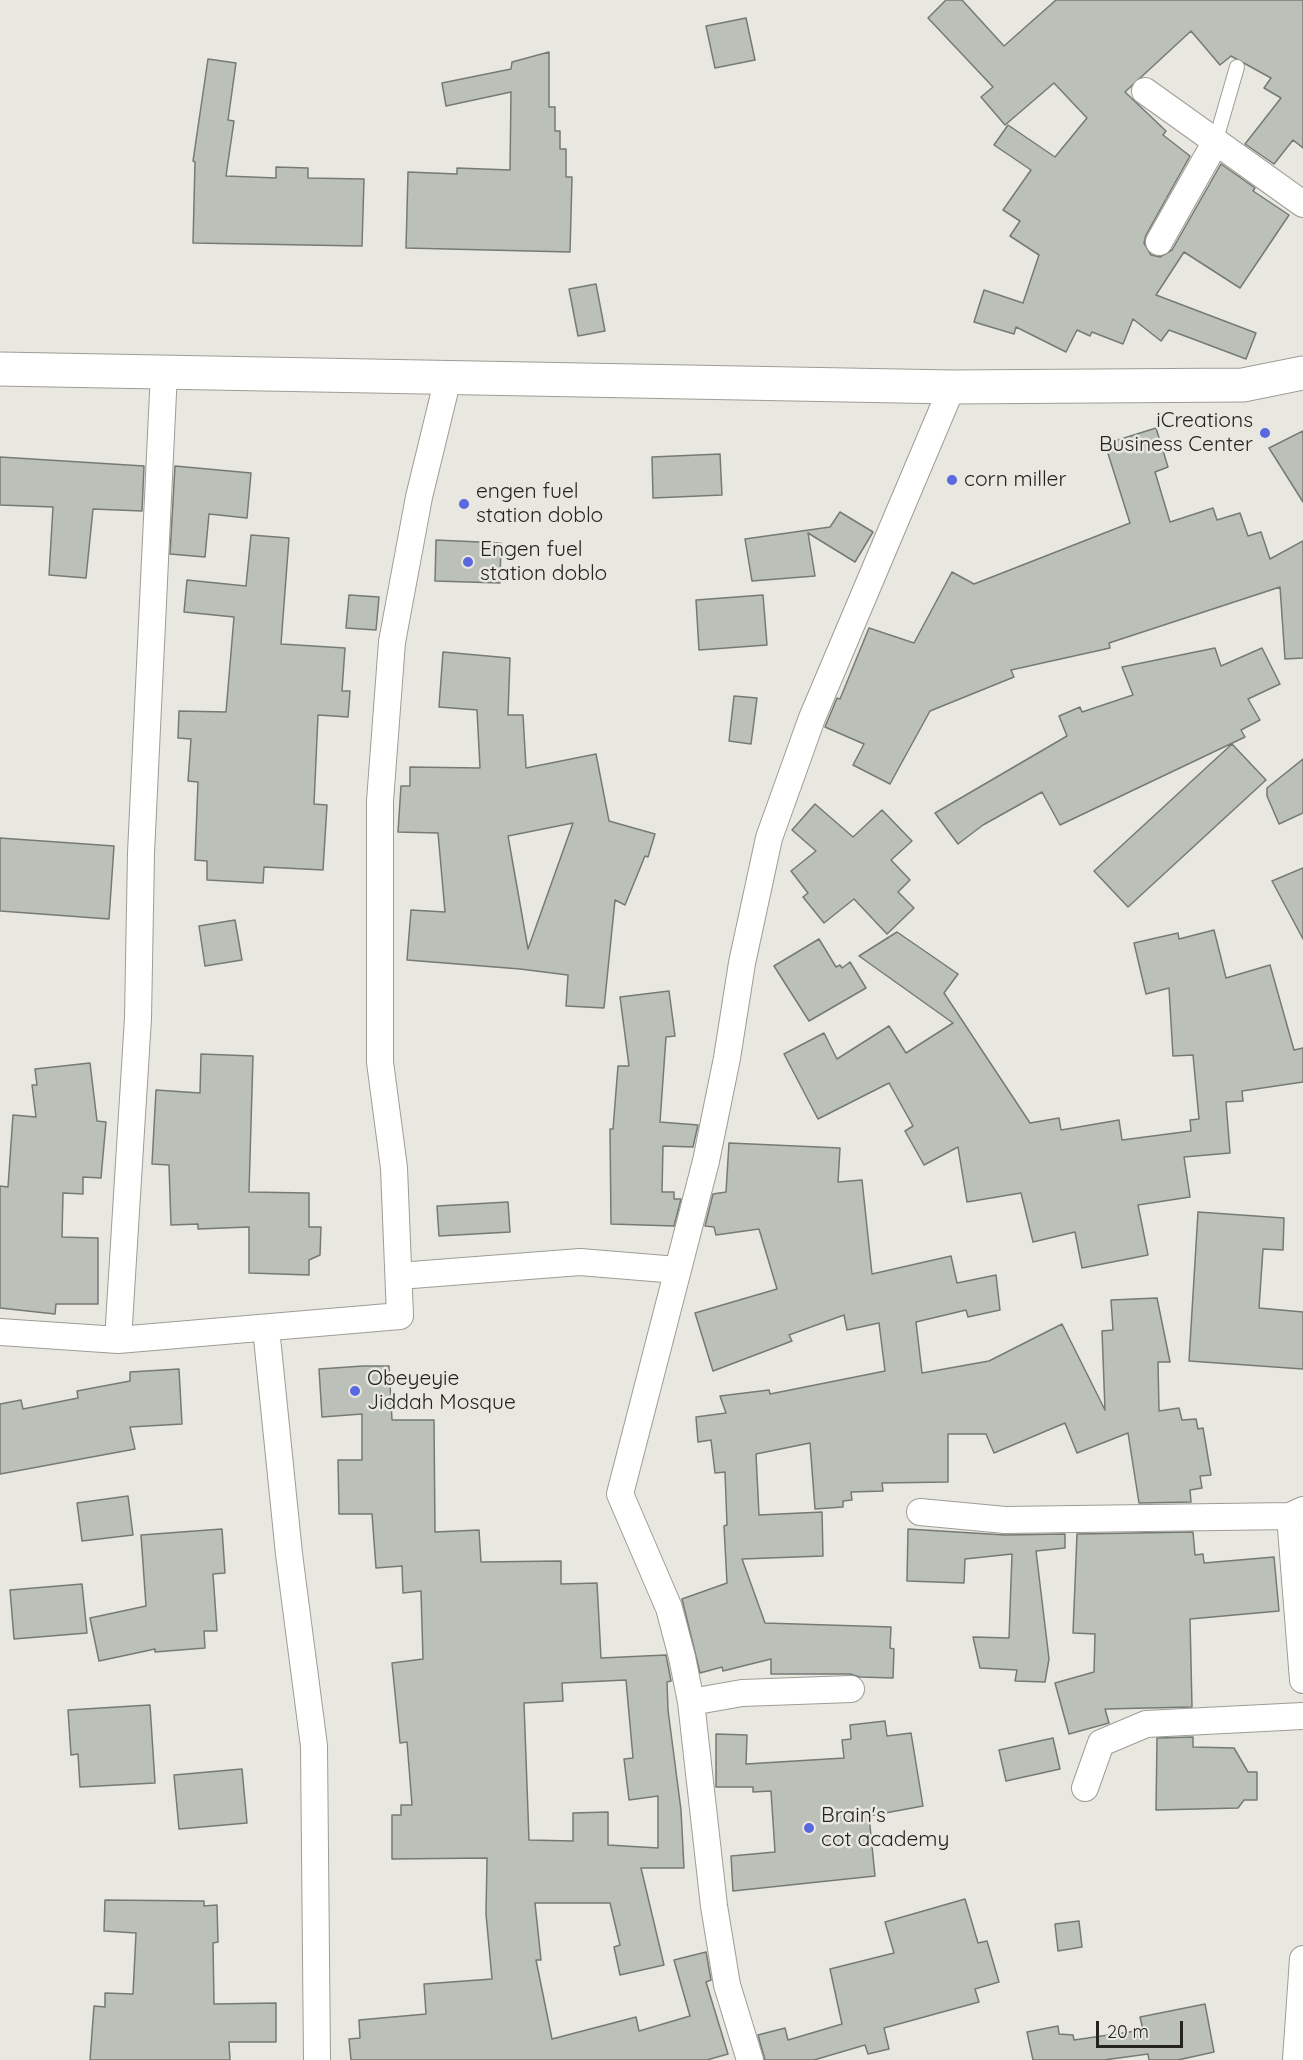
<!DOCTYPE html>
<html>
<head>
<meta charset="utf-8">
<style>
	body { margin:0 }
	#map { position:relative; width:1303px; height:2060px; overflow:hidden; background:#e9e8e0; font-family:Quicksand,sans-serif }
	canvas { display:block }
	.scale { position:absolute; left:1096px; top:2021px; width:87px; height:27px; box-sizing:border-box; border:3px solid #242320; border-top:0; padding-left:8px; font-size:18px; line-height:21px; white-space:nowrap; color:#242320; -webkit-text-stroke:4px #e9e8e0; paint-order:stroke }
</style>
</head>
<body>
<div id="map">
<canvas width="1303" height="2060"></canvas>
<div class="scale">20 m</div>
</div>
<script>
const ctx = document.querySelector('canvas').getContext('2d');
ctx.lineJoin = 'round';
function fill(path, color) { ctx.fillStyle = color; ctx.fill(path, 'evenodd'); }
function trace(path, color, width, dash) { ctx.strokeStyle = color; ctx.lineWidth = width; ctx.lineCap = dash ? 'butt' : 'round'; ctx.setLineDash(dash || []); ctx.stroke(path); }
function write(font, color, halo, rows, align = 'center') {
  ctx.font = font + ' Quicksand,sans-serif'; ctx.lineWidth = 5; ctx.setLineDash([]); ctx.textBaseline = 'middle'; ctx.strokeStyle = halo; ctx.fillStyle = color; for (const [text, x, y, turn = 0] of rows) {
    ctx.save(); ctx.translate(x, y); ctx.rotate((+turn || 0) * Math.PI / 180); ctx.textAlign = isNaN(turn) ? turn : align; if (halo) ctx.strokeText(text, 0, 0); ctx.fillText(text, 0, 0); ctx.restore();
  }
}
const building = new Path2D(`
	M 946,0 L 962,0 L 1004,46 L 1056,0 L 1303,0 L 1303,148 L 1293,140 L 1274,164 L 1245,144 L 1281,98 L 1264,88 L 1271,78 L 1231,56 L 1220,65 L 1191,31 L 1125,92 L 1166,131 L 1163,135 L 1190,156 L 1146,235 L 1144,243 L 1151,255 L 1160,257 L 1172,250 L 1221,164 L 1255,188 L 1253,191 L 1289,215 L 1240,288 L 1184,252 L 1156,295 L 1256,333 L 1246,359 L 1169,330 L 1161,341 L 1133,319 L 1123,344 L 1092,332 L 1090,336 L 1077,330 L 1066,352 L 1016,327 L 1014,334 L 974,322 L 984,290 L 1023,303 L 1039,255 L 1010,236 L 1020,221 L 1003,210 L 1031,170 L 994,145 L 1008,125 L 1055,157 L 1087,118 L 1054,83 L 1005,125 L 981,97 L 993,87 L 928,18 Z
	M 746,18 L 755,60 L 715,68 L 706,26 Z
	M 549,52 L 549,107 L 555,107 L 555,131 L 560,131 L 560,149 L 566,149 L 566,177 L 572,177 L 570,252 L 406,248 L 408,172 L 457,174 L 457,168 L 510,170 L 511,92 L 446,106 L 442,83 L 511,69 L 512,62 Z
	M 208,59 L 236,63 L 228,120 L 234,121 L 226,176 L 276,178 L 276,167 L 308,168 L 308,178 L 364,179 L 362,246 L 193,243 L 195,162 L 193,161 Z
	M 596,284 L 605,331 L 578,336 L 569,289 Z
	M 1156,428 L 1168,467 L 1155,472 L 1170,522 L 1213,508 L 1217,520 L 1240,513 L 1248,536 L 1261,532 L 1270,559 L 1303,541 L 1303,658 L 1285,659 L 1280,587 L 1109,643 L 1110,648 L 1011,670 L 1014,677 L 930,711 L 890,784 L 853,765 L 864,744 L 825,727 L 837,698 L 840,699 L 869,628 L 914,643 L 952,572 L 974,584 L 1130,523 L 1105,444 Z
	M 1303,431 L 1303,502 L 1269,448 Z
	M 720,454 L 722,495 L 653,498 L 652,457 Z
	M 0,457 L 144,466 L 142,511 L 93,509 L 86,578 L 49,575 L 53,507 L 0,505 Z
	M 175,466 L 251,473 L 247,518 L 209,514 L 205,557 L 170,554 Z
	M 840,512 L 873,532 L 855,562 L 808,533 L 815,576 L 752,581 L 745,539 L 830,527 Z
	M 251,535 L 289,538 L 281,644 L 345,648 L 342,691 L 350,691 L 348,717 L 318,715 L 314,804 L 327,805 L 323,870 L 264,867 L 263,883 L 207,880 L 207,861 L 195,860 L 198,782 L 188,781 L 191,739 L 178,738 L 179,711 L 226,712 L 234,617 L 184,612 L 187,580 L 246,586 Z
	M 436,540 L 501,543 L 500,583 L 435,581 Z
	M 349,595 L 379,597 L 376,630 L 346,628 Z
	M 763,595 L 767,645 L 699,650 L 696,600 Z
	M 1215,648 L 1221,666 L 1262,648 L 1280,684 L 1248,699 L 1260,720 L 1241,730 L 1245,737 L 1060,825 L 1042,792 L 983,825 L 958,844 L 935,813 L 1067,736 L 1059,716 L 1080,707 L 1082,712 L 1133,695 L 1122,667 Z
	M 443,652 L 510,658 L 508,715 L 523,715 L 526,768 L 596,754 L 609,821 L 655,834 L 648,857 L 645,856 L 625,905 L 615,900 L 604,1008 L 566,1006 L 568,975 L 520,969 L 407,960 L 411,910 L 445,912 L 438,833 L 398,832 L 401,786 L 410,786 L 410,767 L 480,768 L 477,710 L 439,707 ZM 573,823 L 528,949 L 508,836 Z
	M 734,696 L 757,698 L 751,744 L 729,741 Z
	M 1232,744 L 1266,780 L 1128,907 L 1094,871 Z
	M 1303,759 L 1303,813 L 1279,824 L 1267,796 L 1267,788 Z
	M 815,804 L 853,837 L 882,810 L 912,841 L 891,860 L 910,880 L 898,892 L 914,908 L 887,934 L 854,899 L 824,923 L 803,897 L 808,893 L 791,871 L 816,851 L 792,830 Z
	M 0,838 L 114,846 L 109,919 L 0,911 Z
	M 1303,868 L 1303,939 L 1272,881 Z
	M 235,920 L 242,960 L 205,966 L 199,926 Z
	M 1214,930 L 1226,978 L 1270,965 L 1294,1050 L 1303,1048 L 1303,1082 L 1242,1091 L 1243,1101 L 1226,1102 L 1230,1153 L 1184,1157 L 1190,1197 L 1138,1205 L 1148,1255 L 1082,1268 L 1075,1232 L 1033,1242 L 1021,1193 L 967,1202 L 958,1147 L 924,1165 L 905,1131 L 913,1126 L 889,1083 L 818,1119 L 784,1054 L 824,1033 L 837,1059 L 889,1026 L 906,1053 L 953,1023 L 859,956 L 897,932 L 958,974 L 944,993 L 1030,1123 L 1059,1118 L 1061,1130 L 1119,1120 L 1122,1140 L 1191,1131 L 1190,1120 L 1199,1119 L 1193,1055 L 1173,1056 L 1169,988 L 1146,994 L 1134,943 L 1178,933 L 1179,939 Z
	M 819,939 L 836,967 L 840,965 L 842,968 L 850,962 L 866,988 L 809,1021 L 774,966 Z
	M 669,991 L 675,1036 L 666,1037 L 660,1122 L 698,1125 L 693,1147 L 663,1146 L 662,1192 L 674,1192 L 674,1199 L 681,1199 L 674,1226 L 611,1224 L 610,1129 L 613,1129 L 618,1066 L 629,1066 L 620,997 Z
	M 201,1054 L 253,1056 L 249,1192 L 309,1193 L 309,1227 L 321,1227 L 320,1255 L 309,1260 L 309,1275 L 249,1273 L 249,1227 L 198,1229 L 198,1224 L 171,1225 L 169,1165 L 152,1164 L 156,1090 L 200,1093 Z
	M 90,1063 L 97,1121 L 106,1122 L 101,1178 L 83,1177 L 83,1194 L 63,1193 L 62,1237 L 98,1238 L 98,1304 L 56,1304 L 55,1314 L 0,1308 L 0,1186 L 8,1187 L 13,1115 L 36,1117 L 32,1085 L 37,1085 L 35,1069 Z
	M 729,1143 L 840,1148 L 838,1182 L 862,1180 L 872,1274 L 951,1256 L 957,1283 L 996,1275 L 1000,1310 L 968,1317 L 966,1310 L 916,1322 L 922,1373 L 989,1361 L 1062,1324 L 1105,1410 L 1102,1331 L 1113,1330 L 1111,1300 L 1157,1298 L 1170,1362 L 1158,1362 L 1159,1411 L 1179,1408 L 1182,1420 L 1196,1419 L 1198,1429 L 1203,1428 L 1211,1475 L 1200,1476 L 1202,1488 L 1190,1490 L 1191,1502 L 1139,1503 L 1128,1433 L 1077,1453 L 1065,1423 L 994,1453 L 986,1434 L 948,1434 L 948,1482 L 882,1483 L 883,1491 L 851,1492 L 852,1500 L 843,1501 L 843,1507 L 815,1509 L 810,1443 L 756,1454 L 759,1515 L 822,1512 L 823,1556 L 742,1559 L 765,1623 L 891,1627 L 890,1648 L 894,1649 L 893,1678 L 860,1677 L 850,1674 L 771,1674 L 771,1659 L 723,1671 L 722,1667 L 700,1673 L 682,1599 L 727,1583 L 724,1526 L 727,1525 L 725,1472 L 715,1473 L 711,1440 L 698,1442 L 696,1417 L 726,1413 L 720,1396 L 769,1390 L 770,1394 L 885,1371 L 879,1323 L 847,1330 L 844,1315 L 789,1335 L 792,1341 L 713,1371 L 695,1313 L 777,1289 L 759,1229 L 716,1235 L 714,1227 L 705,1226 L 713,1194 L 726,1192 Z
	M 508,1202 L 510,1232 L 439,1236 L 437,1206 Z
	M 1198,1212 L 1284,1218 L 1283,1250 L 1263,1249 L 1259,1308 L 1303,1312 L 1303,1369 L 1189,1361 Z
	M 363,1366 L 389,1366 L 392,1420 L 434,1420 L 435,1532 L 479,1530 L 481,1562 L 561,1561 L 561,1584 L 597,1583 L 601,1658 L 666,1655 L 671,1681 L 667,1682 L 668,1710 L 681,1810 L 684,1868 L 641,1868 L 664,1965 L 620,1975 L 614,1947 L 620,1945 L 610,1903 L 535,1903 L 541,1960 L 536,1960 L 552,2039 L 636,2017 L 639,2031 L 690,2016 L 674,1960 L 706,1952 L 711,1980 L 706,1982 L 728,2054 L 707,2060 L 351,2060 L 349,2039 L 360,2038 L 359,2020 L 426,2014 L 424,1984 L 492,1979 L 486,1914 L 487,1858 L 392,1859 L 392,1815 L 401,1815 L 401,1805 L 412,1805 L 407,1742 L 400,1743 L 392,1663 L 423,1659 L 421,1591 L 403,1593 L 402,1566 L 376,1568 L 372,1514 L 339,1514 L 338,1460 L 362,1460 L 362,1414 L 322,1417 L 319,1369 ZM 626,1680 L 633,1758 L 624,1759 L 629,1800 L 658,1796 L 658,1848 L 608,1845 L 608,1812 L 573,1813 L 573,1841 L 529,1840 L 524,1703 L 563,1701 L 562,1683 Z
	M 179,1369 L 182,1424 L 130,1427 L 135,1449 L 0,1474 L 0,1404 L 21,1400 L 23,1409 L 78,1398 L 77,1391 L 130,1381 L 130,1372 Z
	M 128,1496 L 133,1535 L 82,1541 L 77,1503 Z
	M 222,1529 L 225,1573 L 213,1574 L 217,1631 L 204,1631 L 205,1648 L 155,1652 L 155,1649 L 99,1661 L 90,1618 L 146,1606 L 141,1535 Z
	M 908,1529 L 1005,1535 L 1065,1534 L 1065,1548 L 1036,1551 L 1049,1659 L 1045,1682 L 1015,1681 L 1017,1670 L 980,1668 L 973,1637 L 1009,1638 L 1012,1554 L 965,1559 L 964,1583 L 907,1581 Z
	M 1193,1532 L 1195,1555 L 1203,1554 L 1204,1563 L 1274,1557 L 1279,1611 L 1190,1619 L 1192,1707 L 1105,1709 L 1109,1723 L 1069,1734 L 1055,1683 L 1094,1672 L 1095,1634 L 1073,1633 L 1077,1534 Z
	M 82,1584 L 87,1633 L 14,1639 L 10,1590 Z
	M 150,1705 L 155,1783 L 80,1787 L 78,1754 L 71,1755 L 68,1710 Z
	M 885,1721 L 887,1736 L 911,1733 L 923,1806 L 869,1816 L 875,1876 L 733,1891 L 731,1856 L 775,1852 L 771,1791 L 753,1792 L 753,1787 L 716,1787 L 716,1734 L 747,1735 L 746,1764 L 844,1758 L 842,1740 L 851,1739 L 850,1725 Z
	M 1193,1737 L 1193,1747 L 1234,1748 L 1248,1772 L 1257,1772 L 1257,1800 L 1244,1800 L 1238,1808 L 1156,1810 L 1157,1738 Z
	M 1053,1738 L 1060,1769 L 1006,1781 L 999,1750 Z
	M 242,1769 L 247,1823 L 179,1829 L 174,1775 Z
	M 965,1899 L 978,1943 L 987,1941 L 999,1982 L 975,1989 L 979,2002 L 884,2028 L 889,2049 L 868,2054 L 865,2045 L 814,2060 L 765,2060 L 758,2035 L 785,2028 L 788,2040 L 842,2024 L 830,1969 L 894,1953 L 885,1922 Z
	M 105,1900 L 204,1901 L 204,1906 L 217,1905 L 218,1942 L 213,1943 L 214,2004 L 276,2003 L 276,2042 L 229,2042 L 230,2060 L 90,2060 L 94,2006 L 105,2007 L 105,1993 L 133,1994 L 136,1933 L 104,1931 Z
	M 1079,1921 L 1082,1947 L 1058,1951 L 1055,1924 Z
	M 1205,2004 L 1214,2052 L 1178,2060 L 1149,2060 L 1148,2054 L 1104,2060 L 1033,2060 L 1027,2032 L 1058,2026 L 1059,2034 L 1073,2035 L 1074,2040 L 1143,2030 L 1140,2017 Z`);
fill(building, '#bbc0b8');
trace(building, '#767a74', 1.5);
const lane = new Path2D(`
	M 1215,143 L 1237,67`);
const street = new Path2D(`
	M 1145,91 L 1303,204
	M 1159,242 L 1215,143
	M 399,1276 L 580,1262 L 677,1270
	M 266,1328 L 289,1554 L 314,1746 L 317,2060
	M 0,1332 L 118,1340 L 400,1316 L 394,1168 L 380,1062 L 380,801 L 392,642 L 419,497 L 448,378
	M 118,1340 L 138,1018 L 141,853 L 164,372
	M 920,1512 L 1005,1520 L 1290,1516 L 1303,1510
	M 1290,1516 L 1303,1680
	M 691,1702 L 742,1693 L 851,1689
	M 1085,1788 L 1101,1743 L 1146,1724 L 1303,1716
	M 750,2060 L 727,1985 L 714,1906 L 691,1702 L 682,1657 L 669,1608 L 620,1494 L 706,1161 L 727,1058 L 742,963 L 769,838 L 812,718 L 952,387
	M 1296,2060 L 1303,1959`);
const secondary = new Path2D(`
	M 0,369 L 952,387 L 1243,385 L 1303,373`);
trace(lane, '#9d9c95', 16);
trace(street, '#9d9c95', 28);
trace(secondary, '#9d9c95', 35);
trace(lane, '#fff', 14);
trace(street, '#fff', 26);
trace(secondary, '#fff', 33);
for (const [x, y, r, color] of [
	[1265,433,6,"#5a68df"],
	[952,480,6,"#5a68df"],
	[464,504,6,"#5a68df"],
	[468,562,6,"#5a68df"],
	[355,1391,6,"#5a68df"],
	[809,1828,6,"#5a68df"]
]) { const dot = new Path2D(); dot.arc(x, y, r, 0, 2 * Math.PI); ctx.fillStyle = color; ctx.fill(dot); trace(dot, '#e9e8e0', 2); }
write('21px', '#242320', '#e9e8e0', [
	["iCreations",1253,421,"right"],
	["Business Center",1253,445,"right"],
	["corn miller",964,480],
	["engen fuel",476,492],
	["station doblo",476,516],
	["Engen fuel",480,550],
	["station doblo",480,574],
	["Obeyeyie",367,1379],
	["Jiddah Mosque",367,1403],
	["Brain's",821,1816],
	["cot academy",821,1840]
], 'left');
</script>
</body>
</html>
